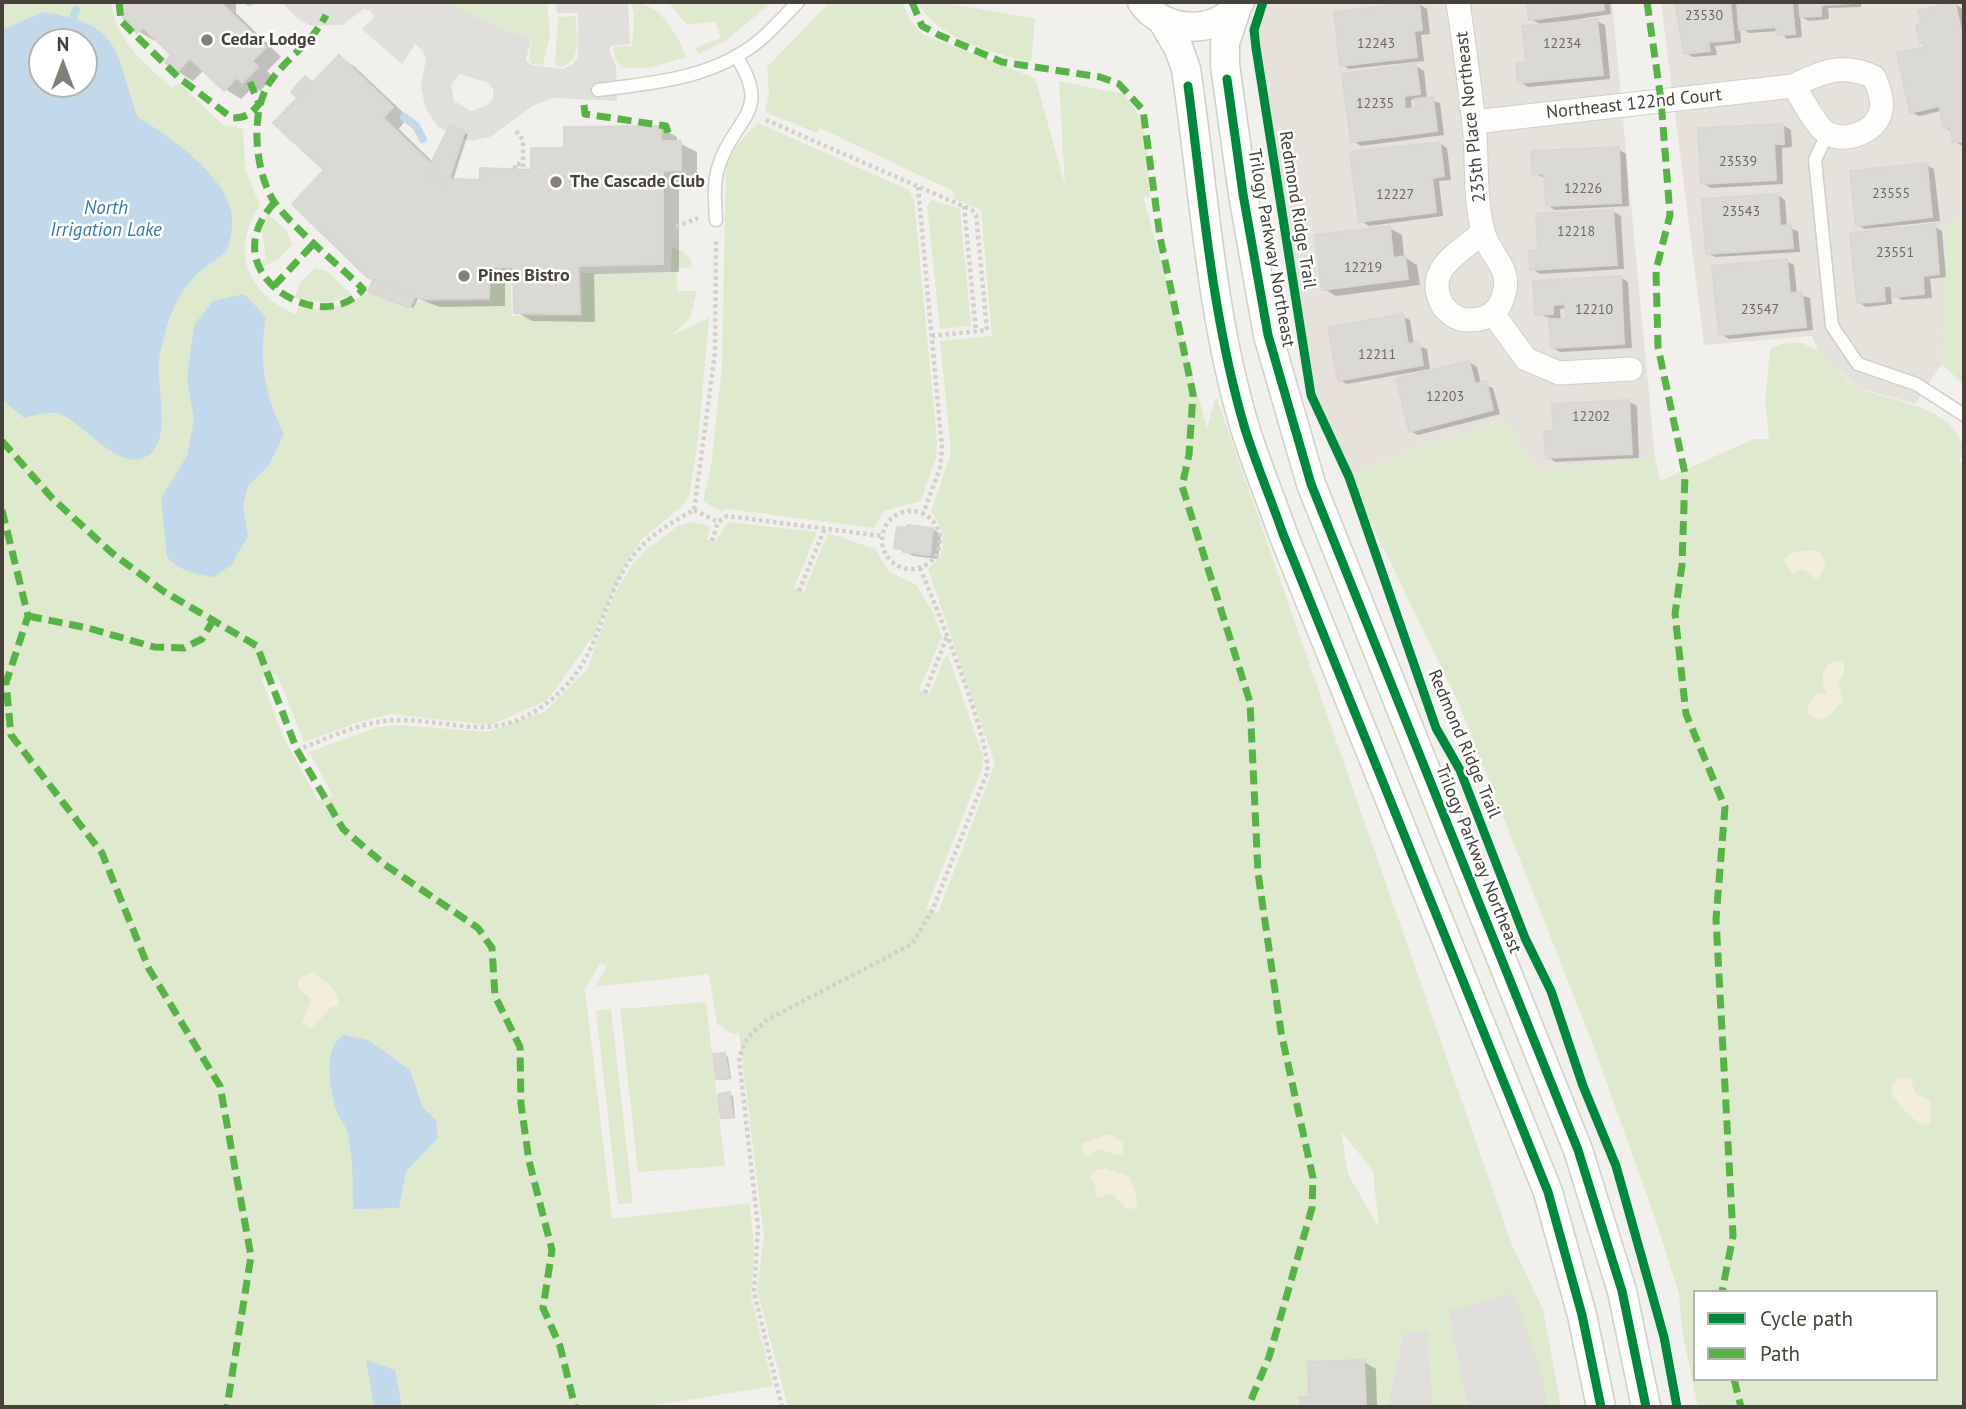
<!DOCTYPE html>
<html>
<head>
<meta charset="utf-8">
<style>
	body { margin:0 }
	#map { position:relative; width:1966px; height:1409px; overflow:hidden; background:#f2f0ec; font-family:"PT Sans",sans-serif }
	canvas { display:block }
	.frame { position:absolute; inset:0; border:4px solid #474239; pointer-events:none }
	.legend { position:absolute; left:1693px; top:1290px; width:245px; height:91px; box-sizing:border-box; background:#fff; border:2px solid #b5b3b0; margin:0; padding:9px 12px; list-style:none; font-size:21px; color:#474239 }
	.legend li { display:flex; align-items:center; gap:14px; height:35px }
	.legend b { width:35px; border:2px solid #b5b3b0 }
	.north { position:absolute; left:28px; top:28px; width:70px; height:70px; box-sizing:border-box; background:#fff; border:2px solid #b5b3b0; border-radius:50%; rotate:0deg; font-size:19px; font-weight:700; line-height:28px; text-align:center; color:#474239 }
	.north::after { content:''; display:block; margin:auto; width:24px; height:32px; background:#837f78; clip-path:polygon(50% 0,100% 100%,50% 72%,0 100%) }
</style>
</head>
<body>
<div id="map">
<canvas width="1966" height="1409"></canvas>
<div class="frame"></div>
<ul class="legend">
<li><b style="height:9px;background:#00873e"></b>Cycle path</li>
<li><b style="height:9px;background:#57b346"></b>Path</li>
</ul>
<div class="north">N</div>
</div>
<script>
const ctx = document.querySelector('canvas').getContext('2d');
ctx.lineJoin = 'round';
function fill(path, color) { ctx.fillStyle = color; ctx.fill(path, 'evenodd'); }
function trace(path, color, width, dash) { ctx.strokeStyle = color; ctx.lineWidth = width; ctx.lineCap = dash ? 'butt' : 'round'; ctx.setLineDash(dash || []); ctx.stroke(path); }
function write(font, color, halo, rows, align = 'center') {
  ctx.font = font + ' "PT Sans",sans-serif'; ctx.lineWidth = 5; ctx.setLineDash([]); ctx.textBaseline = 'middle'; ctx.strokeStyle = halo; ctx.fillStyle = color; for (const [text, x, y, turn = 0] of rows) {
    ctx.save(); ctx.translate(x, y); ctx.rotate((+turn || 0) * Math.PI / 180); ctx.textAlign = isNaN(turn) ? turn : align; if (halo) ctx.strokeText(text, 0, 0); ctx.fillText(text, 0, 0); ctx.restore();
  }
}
fill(new Path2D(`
	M 1263,2 L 1612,2 L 1655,458 L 1538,470 L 1502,418 L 1476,431 L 1418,446 L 1349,477 L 1311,395 L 1302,345 L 1256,48 L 1254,30 Z
	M 1661,2 L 1964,2 L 1964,206 L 1948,229 L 1942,364 L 1915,404 L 1856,387 L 1818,351 L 1812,336 L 1704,345 Z`), '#e5e2db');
fill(new Path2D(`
	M 2,2 L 111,2 C 117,42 143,62 172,88 L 179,83 L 223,125 L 243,128 L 245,168 L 260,206 C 229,250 248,295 296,314 L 298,307 C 326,312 343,307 367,293 L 410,310 L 416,302 L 490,301 L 491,270 L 510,270 L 512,316 L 582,316 L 581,273 L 671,273 L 672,247 C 683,251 692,255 692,267 L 677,268 L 677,291 L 697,291 L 690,318 L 671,336 L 709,318 L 698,441 L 689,496 L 682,506 L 641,540 L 627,561 L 595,633 L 553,693 L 544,702 L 490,725 L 392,714 L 362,721 L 304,742 L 277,674 L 261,678 L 283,736 L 318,800 L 333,796 L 309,752 L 378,727 L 401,725 L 487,732 L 544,712 L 587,670 L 613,597 L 632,565 L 647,549 L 678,526 L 692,522 L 711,526 L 707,540 L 715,542 L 728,522 L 817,532 L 794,588 L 804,592 L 828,533 L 875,549 L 889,572 L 915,584 L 933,612 L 942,637 L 919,690 L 930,694 L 943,661 L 948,655 L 983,756 L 983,766 L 926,909 L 938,913 L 995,764 L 928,569 C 950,552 946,532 931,511 L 951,453 L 940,341 L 992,336 L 981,210 L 953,198 L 955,192 L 820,128 L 817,133 L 765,112 L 769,94 L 767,67 L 830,2 L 902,2 L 910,19 L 922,34 L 1035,78 L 1065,185 L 1059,81 L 1123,94 C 1151,123 1147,160 1150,198 L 1143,196 L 1207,428 L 1216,396 L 1512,1245 L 1543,1309 L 1561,1407 L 788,1407 L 757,1290 L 764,1236 L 739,1033 L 732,1034 L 717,1024 L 709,974 L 595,987 L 607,966 L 600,963 L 585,989 L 612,1219 L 750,1203 L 754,1251 L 751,1297 L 773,1386 L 645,1407 L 2,1407 ZM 42,42 L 84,42 L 84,84 L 42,84 ZM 1341,1131 L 1373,1171 L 1379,1228 L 1348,1174 Z
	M 448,2 L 547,2 L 550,34 L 543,65 L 532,64 L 529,60 L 531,39 L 481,20 Z
	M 631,2 C 659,2 677,33 686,57 L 648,68 L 623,68 L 616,61 L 613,47 L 632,46 L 634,16 Z
	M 668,2 L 772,2 L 724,42 L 698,54 L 696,47 L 721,38 L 715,21 L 687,25 Z
	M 920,2 C 959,2 996,14 1035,18 L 1031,62 C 991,53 943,41 919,5 Z
	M 576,16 C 576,36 584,65 557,67 L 555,63 L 558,17 Z
	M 758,123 L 909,190 L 914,200 L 937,440 L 936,457 L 921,501 L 884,511 L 874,528 L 728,509 L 720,511 L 703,501 L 711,466 L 722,367 L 726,164 L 737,145 Z
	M 932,200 L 960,209 L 971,326 L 940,329 L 927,206 Z
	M 1964,206 L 1964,385 L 1942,364 L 1948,229 Z
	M 268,214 L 286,230 L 292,245 L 277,260 L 262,267 L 259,261 L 266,259 L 261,225 Z
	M 315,268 L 327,271 L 352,295 L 327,303 L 294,298 L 300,283 Z
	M 1799,342 C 1805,345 1813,347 1819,351 C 1833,361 1843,381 1859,388 C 1895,403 1964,407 1964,458 L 1958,459 L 1964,465 L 1964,1407 L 1698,1407 L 1683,1336 L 1679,1294 L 1655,1218 L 1595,1050 L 1458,702 L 1349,477 L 1418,446 L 1476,431 L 1503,418 L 1539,470 L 1655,458 L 1660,481 L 1754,439 L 1769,439 L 1765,402 L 1770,349 L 1781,344 ZM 1695,1292 L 1936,1292 L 1936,1379 L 1695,1379 Z
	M 706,1002 L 725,1166 L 638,1172 L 620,1009 Z
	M 611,1009 L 633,1203 L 618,1204 L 596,1011 Z`), '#dee9ce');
fill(new Path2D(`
	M 1815,550 L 1821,554 L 1826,565 L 1818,580 L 1802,569 L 1792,573 L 1784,560 L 1793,552 Z
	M 1834,660 L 1844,663 L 1844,673 L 1838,684 L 1843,701 L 1828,717 L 1819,720 L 1809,714 L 1808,705 L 1818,693 L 1827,693 C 1820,680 1821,669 1834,660 Z
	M 313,972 C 325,983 340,988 338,1006 L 331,1007 L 311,1029 L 302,1023 L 311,1000 L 297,987 L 299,979 Z
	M 1898,1078 L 1910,1078 L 1916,1094 L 1930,1100 L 1931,1121 L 1927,1125 C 1916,1126 1898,1103 1891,1093 L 1892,1085 Z
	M 1109,1134 L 1122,1142 L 1124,1153 L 1116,1155 L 1099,1149 L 1088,1157 L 1082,1153 L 1083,1143 Z
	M 1105,1168 L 1129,1176 L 1138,1201 L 1137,1207 L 1127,1210 L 1113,1194 L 1096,1198 L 1095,1185 L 1089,1178 L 1096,1170 Z`), '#f3eed9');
fill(new Path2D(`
	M 281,2 L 448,2 L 481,20 L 531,39 L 526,60 L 531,65 L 563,69 L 572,65 L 578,57 L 578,13 L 557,13 L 555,2 L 628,2 L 630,44 L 611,46 L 609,50 L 616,67 L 617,101 L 552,98 L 533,106 L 490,137 L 469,141 L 438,127 L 426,109 L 421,88 L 426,58 L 422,50 L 415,44 L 402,64 L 362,29 L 374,18 L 371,11 L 364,9 L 342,25 L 311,26 L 297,18 ZM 460,74 L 488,83 L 493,89 L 493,98 L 488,105 L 471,111 L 454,101 L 451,85 Z
	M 1514,1293 L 1545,1387 L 1547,1407 L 1468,1407 L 1449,1311 Z
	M 1428,1332 L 1432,1407 L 1388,1407 L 1404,1333 Z`), '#e1dfdc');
fill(new Path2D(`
	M 43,12 C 125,25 113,51 138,117 C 173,140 244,185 231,235 C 230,239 229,247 227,250 C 221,258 206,266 198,273 C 175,295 167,323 160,353 C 154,381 172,432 152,452 C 122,481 84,419 56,413 C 47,412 33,416 24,418 L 2,399 L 2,30 ZM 42,42 L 84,42 L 84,84 L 42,84 Z
	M 244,294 L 266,317 C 258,358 265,397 284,434 L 269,465 L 248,486 L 243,506 L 248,536 L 231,565 L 214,577 C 194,574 182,572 167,557 L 161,498 L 187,456 L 194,419 L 187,378 L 194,325 L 213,301 Z
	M 344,1035 L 368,1040 L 410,1070 L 423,1108 L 436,1120 L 438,1138 L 406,1171 L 399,1208 L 353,1209 C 353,1183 353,1156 347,1131 C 345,1124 339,1119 337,1112 C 330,1093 322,1045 344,1035 Z
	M 366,1360 L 395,1370 L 402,1407 L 374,1407 Z`), '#c1d9eb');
fill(new Path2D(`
	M 124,2 L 236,2 L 236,13 L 281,57 L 267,71 L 273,77 L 260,91 L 253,87 L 241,99 L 225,89 L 204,70 L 193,81 L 177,71 L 174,55 L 157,38 L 155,41 L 138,31 L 124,18 Z
	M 1528,2 L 1610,2 L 1611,14 L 1541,25 L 1531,19 Z
	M 1676,2 L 1861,2 L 1861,7 L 1828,8 L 1829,19 L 1809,21 L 1800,16 L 1802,37 L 1787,39 L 1778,31 L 1749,33 L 1740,28 L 1741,43 L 1715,46 L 1717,55 L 1693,57 L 1686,53 Z
	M 1419,4 L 1427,9 L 1430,34 L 1421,35 L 1424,61 L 1349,69 L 1342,65 Z
	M 1955,4 L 1963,9 L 1964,16 L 1964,139 L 1959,140 L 1959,143 L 1964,142 L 1963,146 L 1955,142 L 1953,132 L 1945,128 L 1941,111 L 1919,116 L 1911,112 L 1927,48 L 1921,42 Z
	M 1597,21 L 1605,25 L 1610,79 L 1528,87 L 1520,82 L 1528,64 Z
	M 339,57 L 355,67 L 408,117 L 399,129 L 433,162 L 464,133 L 468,134 L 453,180 L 482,182 L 533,172 L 566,150 L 661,128 L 677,137 L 677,142 L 697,152 L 697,179 L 679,179 L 679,272 L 594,274 L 595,322 L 532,321 L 516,312 L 515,275 L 505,275 L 505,306 L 440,307 L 418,299 L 413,308 L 370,292 L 375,280 L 326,170 L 313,84 Z
	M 1416,66 L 1424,71 L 1427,99 L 1440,103 L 1444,135 L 1361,146 L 1353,141 ZM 1416,99 L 1418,110 L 1412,110 L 1411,100 Z
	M 1783,125 L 1791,130 L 1792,147 L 1782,148 L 1783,184 L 1711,188 L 1703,183 Z
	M 1439,143 L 1447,148 L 1451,180 L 1439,181 L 1443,216 L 1369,226 L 1361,221 Z
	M 1618,149 L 1626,154 L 1629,206 L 1555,210 L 1547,205 L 1546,178 L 1534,174 Z
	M 1926,165 L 1934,169 L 1940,221 L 1865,229 L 1857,225 Z
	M 1778,195 L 1785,200 L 1787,227 L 1798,231 L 1800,252 L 1715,257 L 1707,253 Z
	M 1613,211 L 1621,216 L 1624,269 L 1540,274 L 1532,269 L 1540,252 Z
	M 1934,226 L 1942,231 L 1946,277 L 1930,279 L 1932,298 L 1902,300 L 1891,294 L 1892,304 L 1866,307 L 1858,302 Z
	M 1389,228 L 1402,235 L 1404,257 L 1417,265 L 1420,285 L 1336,296 L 1324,289 Z
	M 1786,261 L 1794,265 L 1797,294 L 1810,298 L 1813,330 L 1729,339 L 1721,334 Z
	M 1620,277 L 1628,282 L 1632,348 L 1560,352 L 1552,347 L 1551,318 L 1536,314 L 1535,282 ZM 1567,308 L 1568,320 L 1561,321 L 1560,309 Z
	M 1402,316 L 1410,320 L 1414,345 L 1427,349 L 1430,369 L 1347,384 L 1339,380 Z
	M 1469,362 L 1477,367 L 1481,384 L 1493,388 L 1500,414 L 1418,435 L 1410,431 Z
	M 1629,402 L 1637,406 L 1639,458 L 1555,462 L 1548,457 L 1555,433 Z
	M 899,529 L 933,529 L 941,534 L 938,559 L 913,556 L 896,547 Z
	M 725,1055 L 728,1057 L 731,1079 L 721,1080 L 718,1078 Z
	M 729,1094 L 733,1096 L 735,1118 L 726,1119 L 722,1117 L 720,1095 Z
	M 1364,1362 L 1376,1369 L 1377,1407 L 1302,1407 L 1302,1399 L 1311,1398 Z`), '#0003');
trace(new Path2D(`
	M 249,2 L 250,2
	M 73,18 L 76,10
	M 404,117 L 416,126 L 423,139`), '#c1d9eb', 8);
const building = new Path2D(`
	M 122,2 L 220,2 L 266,47 L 252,61 L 258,67 L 242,83 L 237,77 L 224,91 L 190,58 L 176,73 L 165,62 L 171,55 L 143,27 L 137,33 L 123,18 Z
	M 1419,2 L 1422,30 L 1414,31 L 1417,57 L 1340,66 L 1334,12 Z
	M 1527,2 L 1603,2 L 1604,10 L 1529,20 Z
	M 1675,2 L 1730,2 L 1734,40 L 1708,42 L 1710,51 L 1684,54 Z
	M 1737,2 L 1792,2 L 1795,34 L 1777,35 L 1776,27 L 1739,30 Z
	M 1799,2 L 1854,2 L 1854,3 L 1821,5 L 1821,16 L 1800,17 Z
	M 1955,2 L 1964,44 L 1964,140 L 1953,143 L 1950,127 L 1944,129 L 1939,106 L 1910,113 L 1897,53 L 1925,47 L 1924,42 L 1920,43 L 1916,25 L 1921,24 L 1918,11 Z
	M 1597,19 L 1603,75 L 1518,83 L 1516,63 L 1526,62 L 1522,26 Z
	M 339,55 L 393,107 L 383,118 L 430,163 L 425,176 L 439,176 L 447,185 L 450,179 L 480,180 L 480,168 L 531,170 L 531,148 L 564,148 L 564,127 L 661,126 L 661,141 L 681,141 L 681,170 L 663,171 L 663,264 L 578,266 L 580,314 L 514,313 L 513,267 L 489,267 L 489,298 L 422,299 L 367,277 L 292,204 L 324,170 L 273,123 Z
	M 1416,64 L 1420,94 L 1404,96 L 1405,109 L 1416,108 L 1415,99 L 1433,97 L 1437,131 L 1351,142 L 1342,74 Z
	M 305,76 L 312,83 L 298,98 L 291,92 Z
	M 1783,124 L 1784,144 L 1774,144 L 1776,180 L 1701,184 L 1698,128 Z
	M 450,125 L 465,131 L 447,185 L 439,176 L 425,176 Z
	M 1440,142 L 1444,176 L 1432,178 L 1436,212 L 1359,222 L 1350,152 Z
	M 1619,147 L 1621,203 L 1546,206 L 1544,174 L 1532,175 L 1531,151 Z
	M 1927,163 L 1932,217 L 1856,226 L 1850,171 Z
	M 1778,194 L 1780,226 L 1791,225 L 1793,248 L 1706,254 L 1702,199 Z
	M 1613,210 L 1617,265 L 1530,270 L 1529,251 L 1538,250 L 1536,214 Z
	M 1935,224 L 1939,274 L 1923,276 L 1924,294 L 1893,297 L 1891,286 L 1884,286 L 1885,301 L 1857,303 L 1850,233 Z
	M 1390,226 L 1393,258 L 1405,256 L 1408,279 L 1322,290 L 1315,235 Z
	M 1787,259 L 1790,293 L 1802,292 L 1806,327 L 1719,335 L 1712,266 Z
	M 1621,276 L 1624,344 L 1551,348 L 1549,319 L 1566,319 L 1565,304 L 1553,305 L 1553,314 L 1535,315 L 1533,281 Z
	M 373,280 L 415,296 L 409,308 L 368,292 Z
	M 1403,314 L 1408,344 L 1419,342 L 1423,365 L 1338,381 L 1328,327 Z
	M 1469,361 L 1475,384 L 1486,381 L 1493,410 L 1409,432 L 1396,379 Z
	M 1629,400 L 1632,454 L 1546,458 L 1544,431 L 1554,431 L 1552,404 Z
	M 907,525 L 933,528 L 930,555 L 903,552 L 903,549 L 894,548 L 897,527 L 907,528 Z
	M 725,1053 L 729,1078 L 716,1079 L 713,1054 Z
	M 730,1092 L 731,1104 L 719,1106 L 718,1094 Z
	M 731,1105 L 733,1117 L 721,1118 L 719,1107 Z
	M 1364,1360 L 1366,1407 L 1301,1407 L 1300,1397 L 1309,1397 L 1308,1362 Z`);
fill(building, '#dbd9d4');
trace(building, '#dad7d2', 2);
const service = new Path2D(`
	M 598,90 C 654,83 715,78 760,40 C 774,28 786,14 798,2
	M 1827,134 L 1815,160 L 1832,326 L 1858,364 L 1916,384 L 1964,415
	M 716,220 C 715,202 713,183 719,165 C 734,117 773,113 736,56`);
const minor = new Path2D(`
	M 1458,2 C 1464,46 1471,90 1475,135 C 1477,166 1475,201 1483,231 C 1487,252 1510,266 1505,289 C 1501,312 1488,321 1465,320 C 1457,319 1448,313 1443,306 C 1422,269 1460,253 1483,232
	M 1474,122 L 1793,86 C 1823,71 1843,63 1874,77 C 1879,89 1884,101 1880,114 C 1873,133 1846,142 1829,134 C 1816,129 1803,98 1793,86
	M 1494,315 L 1526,359 L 1559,373 L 1631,369`);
const tertiary = new Path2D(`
	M 1142,2 C 1164,34 1219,36 1240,2
	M 1237,7 L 1225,43 L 1225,65 L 1243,194 L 1268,335 L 1311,484 L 1578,1150 L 1622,1291 L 1646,1407
	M 1162,20 L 1179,49 L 1186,69 C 1204,189 1210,312 1245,428 C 1256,464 1271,499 1283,534 L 1548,1192 L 1582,1315 L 1601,1407`);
trace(service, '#cfceca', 15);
trace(minor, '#cfceca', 25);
trace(tertiary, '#cfceca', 31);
trace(new Path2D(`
	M 766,120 L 972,210 L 976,215 L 987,330 L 932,336
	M 516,131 L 523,140 L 523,170
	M 515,169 L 515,164 L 524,164
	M 918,187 L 942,448 L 940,468 L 923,514
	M 964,206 L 976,331
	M 676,227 L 698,218
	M 694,510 L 718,522
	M882 540a29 29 0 1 1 58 0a29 29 0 1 1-58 0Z
	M 712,541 L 718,522 L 727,516 L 882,536
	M 799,591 L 825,528
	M 925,693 L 947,636
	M 297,750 C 329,738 364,720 399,720 C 456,720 493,744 547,703 C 602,660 595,615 628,563 C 643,539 670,523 694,510 L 715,353 L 716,239
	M 782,1407 L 754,1292 L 758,1227 L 739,1058 L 747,1038 L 767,1020 L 912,944 L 932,911 L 987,773 C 992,742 935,604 920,568`), '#d2d0cb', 4.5, [3.5, 3.5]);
trace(service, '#fdfdfc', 12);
trace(minor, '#fdfdfc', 23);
trace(tertiary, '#fdfdfc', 28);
trace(new Path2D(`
	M 119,2 L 121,21 L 178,77 L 232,118 C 245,118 251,114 259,104 L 250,82
	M 912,2 L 922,26 L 939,35 L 1002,62 L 1100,77 L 1119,84 L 1143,110 L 1160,237 L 1193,394 L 1189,455 L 1182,486 L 1250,702 L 1258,873 L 1281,1032 L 1313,1178 L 1312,1208 L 1269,1357 L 1248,1407
	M 1647,2 L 1661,100 L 1670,215 L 1656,270 L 1658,347 L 1685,474 L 1682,565 L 1675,614 L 1686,714 L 1725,807 L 1716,919 L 1733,1236 L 1722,1292
	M 584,105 L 585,114 L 666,126 L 669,136
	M 275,202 C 208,274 324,339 363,289 C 338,264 295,230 275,203 C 255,174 250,115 268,85 C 284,59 311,45 326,15
	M 274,286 L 315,242
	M 2,441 L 52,498 L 112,553 L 163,591 L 257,646 L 297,750 L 343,829 L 384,864 L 478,928 L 492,948 L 495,996 L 520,1047 L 521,1104 L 529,1161 L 552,1250 L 543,1308 L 560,1346 L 575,1407
	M 2,510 L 28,616 L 6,683 L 11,735 L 102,853 L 149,969 L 220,1086 L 251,1256 L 227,1407
	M 28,616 L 88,628 L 154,647 L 184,648 L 202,639 L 214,619
	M 1734,1379 L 1741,1407`), '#57b346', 7, [14, 7]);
trace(new Path2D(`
	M 1263,2 L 1254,30 L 1256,48 L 1311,395 L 1349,477 L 1436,728 L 1460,770 L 1525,938 L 1551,991 L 1583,1086 L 1616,1166 L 1664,1337 L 1677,1407
	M 1227,79 L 1243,194 L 1268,335 L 1311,484 L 1578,1150 L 1622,1291 L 1646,1407
	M 1188,86 C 1203,200 1212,318 1245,429 C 1256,464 1271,499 1283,534 L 1548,1192 L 1582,1315 L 1601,1407`), '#00873e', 9);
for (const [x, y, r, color] of [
	[207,40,7,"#837f78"],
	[556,182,7,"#837f78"],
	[464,276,7,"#837f78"]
]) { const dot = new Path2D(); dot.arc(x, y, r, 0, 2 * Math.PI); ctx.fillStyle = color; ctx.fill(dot); trace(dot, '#fff', 2.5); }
write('14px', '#6d6860', null, [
	["23530",1704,16],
	["12243",1376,44],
	["12234",1562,44],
	["12235",1375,104],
	["23539",1738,162],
	["12226",1583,189],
	["23555",1891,194],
	["12227",1395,195],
	["23543",1741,212],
	["12218",1576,232],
	["23551",1895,253],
	["12219",1363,268],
	["12210",1594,310],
	["23547",1760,310],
	["12211",1377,355],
	["12203",1445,397],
	["12202",1591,417]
]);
write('bold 18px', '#474239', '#fff', [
	["Cedar Lodge",221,40],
	["The Cascade Club",570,182],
	["Pines Bistro",478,276]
], 'left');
write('18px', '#474239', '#fff', [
	["Northeast 122nd Court",1634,104,-6],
	["235th Place Northeast",1471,117,-96],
	["Redmond Ridge Trail",1297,210,81],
	["Trilogy Parkway Northeast",1271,248,80],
	["Redmond Ridge Trail",1464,744,67],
	["Trilogy Parkway Northeast",1478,859,68]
]);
write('italic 19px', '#3a77aa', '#fff', [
	["North",106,209],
	["Irrigation Lake",106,231]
]);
</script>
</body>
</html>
